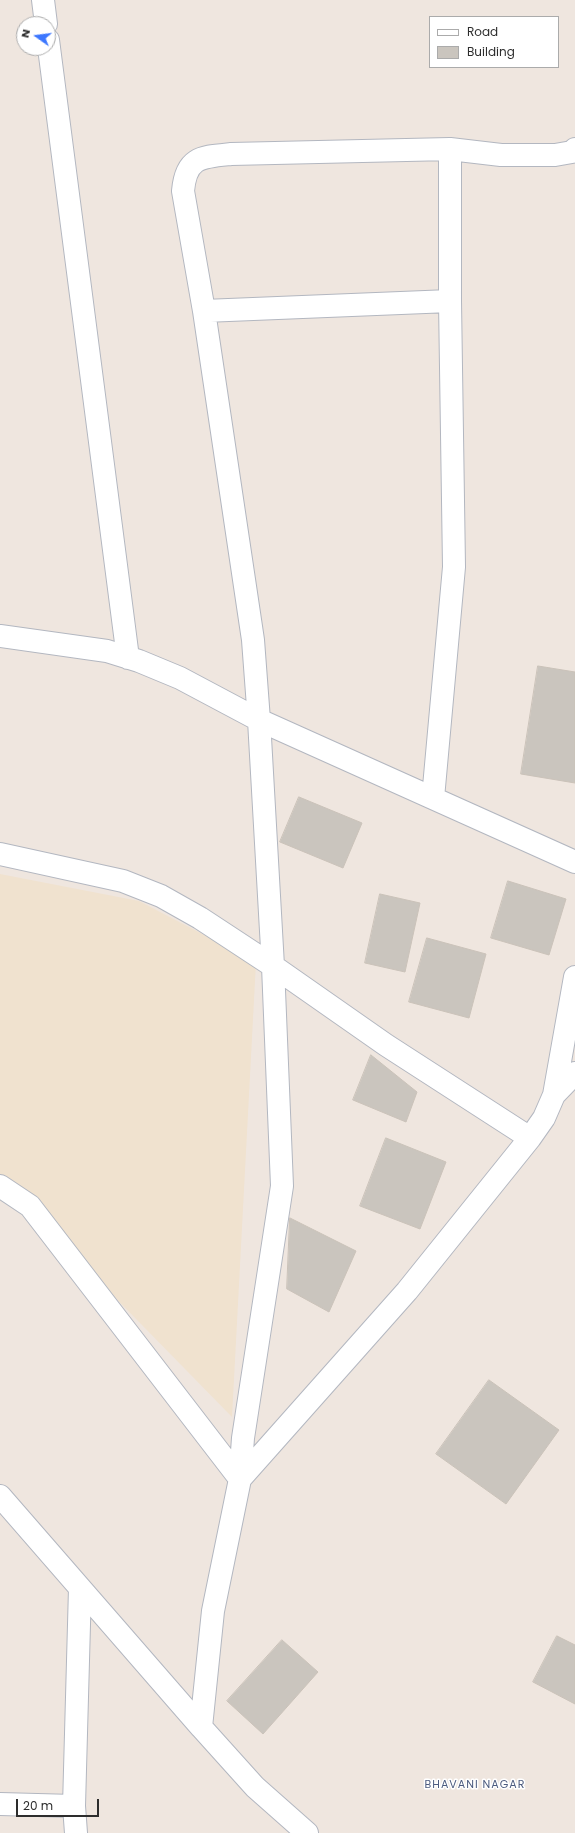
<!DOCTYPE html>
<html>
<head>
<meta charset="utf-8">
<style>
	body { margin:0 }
	#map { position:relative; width:575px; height:1833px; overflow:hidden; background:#efe6df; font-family:Poppins,sans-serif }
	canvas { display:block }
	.legend { position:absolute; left:429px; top:16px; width:130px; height:52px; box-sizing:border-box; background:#fff; border:1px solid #ababab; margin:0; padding:5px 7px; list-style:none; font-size:12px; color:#2d2d2d }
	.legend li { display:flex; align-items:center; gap:8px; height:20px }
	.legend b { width:20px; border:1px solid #ababab }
	.north { position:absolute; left:16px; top:16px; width:40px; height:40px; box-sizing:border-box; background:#fff; border:1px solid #ababab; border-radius:50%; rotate:284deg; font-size:11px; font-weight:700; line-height:16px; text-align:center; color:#2d2d2d }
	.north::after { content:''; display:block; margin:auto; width:14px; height:18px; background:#3d77fe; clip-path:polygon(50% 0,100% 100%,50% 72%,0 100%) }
	.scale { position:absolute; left:16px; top:1799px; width:83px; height:18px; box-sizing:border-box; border:2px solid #2d2d2d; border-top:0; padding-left:5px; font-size:12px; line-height:14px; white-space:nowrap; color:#2d2d2d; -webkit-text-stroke:3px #fff; paint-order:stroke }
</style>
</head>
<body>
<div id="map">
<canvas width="575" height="1833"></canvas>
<ul class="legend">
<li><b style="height:5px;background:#fff"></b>Road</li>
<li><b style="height:11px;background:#cac5be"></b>Building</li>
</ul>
<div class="north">N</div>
<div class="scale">20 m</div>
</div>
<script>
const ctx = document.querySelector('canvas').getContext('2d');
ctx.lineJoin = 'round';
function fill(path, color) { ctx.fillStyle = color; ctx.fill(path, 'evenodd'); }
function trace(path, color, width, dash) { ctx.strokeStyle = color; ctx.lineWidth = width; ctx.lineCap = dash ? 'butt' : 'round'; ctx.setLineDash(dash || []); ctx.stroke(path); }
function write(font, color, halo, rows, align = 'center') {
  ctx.font = font + ' Poppins,sans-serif'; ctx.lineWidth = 3; ctx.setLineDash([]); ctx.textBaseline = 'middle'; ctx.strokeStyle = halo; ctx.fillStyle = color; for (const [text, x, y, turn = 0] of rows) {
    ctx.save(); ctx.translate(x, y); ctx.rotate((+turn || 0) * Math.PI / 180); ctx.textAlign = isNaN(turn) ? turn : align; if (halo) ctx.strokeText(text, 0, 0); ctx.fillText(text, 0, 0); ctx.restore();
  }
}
fill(new Path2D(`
	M 0,874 L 139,901 L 256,962 L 232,1417 L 0,1180 Z`), '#f0e2cf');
const building = new Path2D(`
	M 538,666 L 575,672 L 575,783 L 521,774 Z
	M 299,797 L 362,823 L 343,868 L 280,842 Z
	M 508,881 L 566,899 L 549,955 L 491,938 Z
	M 380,894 L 420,903 L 405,972 L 365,963 Z
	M 427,938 L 486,954 L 469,1018 L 409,1002 Z
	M 371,1055 L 417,1092 L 406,1122 L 353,1100 Z
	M 386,1138 L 446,1162 L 420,1229 L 360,1206 Z
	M 290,1218 L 356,1251 L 329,1312 L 287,1289 Z
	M 489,1380 L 559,1430 L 506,1504 L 436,1454 Z
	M 557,1636 L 575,1645 L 575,1704 L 533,1682 Z
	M 282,1640 L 318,1672 L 263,1734 L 227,1701 Z`);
fill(building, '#cac5be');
trace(building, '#cac2b9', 1);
const minor = new Path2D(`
	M 43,0 L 46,24
	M 48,40 L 128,658
	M 204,311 L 450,301
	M 0,636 L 107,651 L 139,661 L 180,678 L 259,720 L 575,862
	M 433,798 L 454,567 L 450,301 L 450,149
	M 0,854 L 123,881 L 161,896 L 200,918 L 273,966 L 386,1045 L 530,1138
	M 554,1095 L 575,977
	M 0,1186 L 30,1206 L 240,1479
	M 240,1479 L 407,1291 L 530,1138 L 544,1118 L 554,1095 L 575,1073
	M 0,1496 L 201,1727
	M 0,1804 L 74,1806
	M 76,1833 L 74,1806 L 80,1588
	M 307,1833 L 255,1787 L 201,1727 L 213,1611 L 240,1479 L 243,1438 L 282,1186 L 273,966 L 259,720 L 253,640 L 204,311 L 183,191 C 186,157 201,157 231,154 L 450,149 L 501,155 L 555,155 L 572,152 L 575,149`);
trace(minor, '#b3b7c0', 24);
trace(minor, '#fff', 22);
ctx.letterSpacing = '1px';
write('11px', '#4c5b7f', '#fff', [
	["BHAVANI NAGAR",475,1785]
]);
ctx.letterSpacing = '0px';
</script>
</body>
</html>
